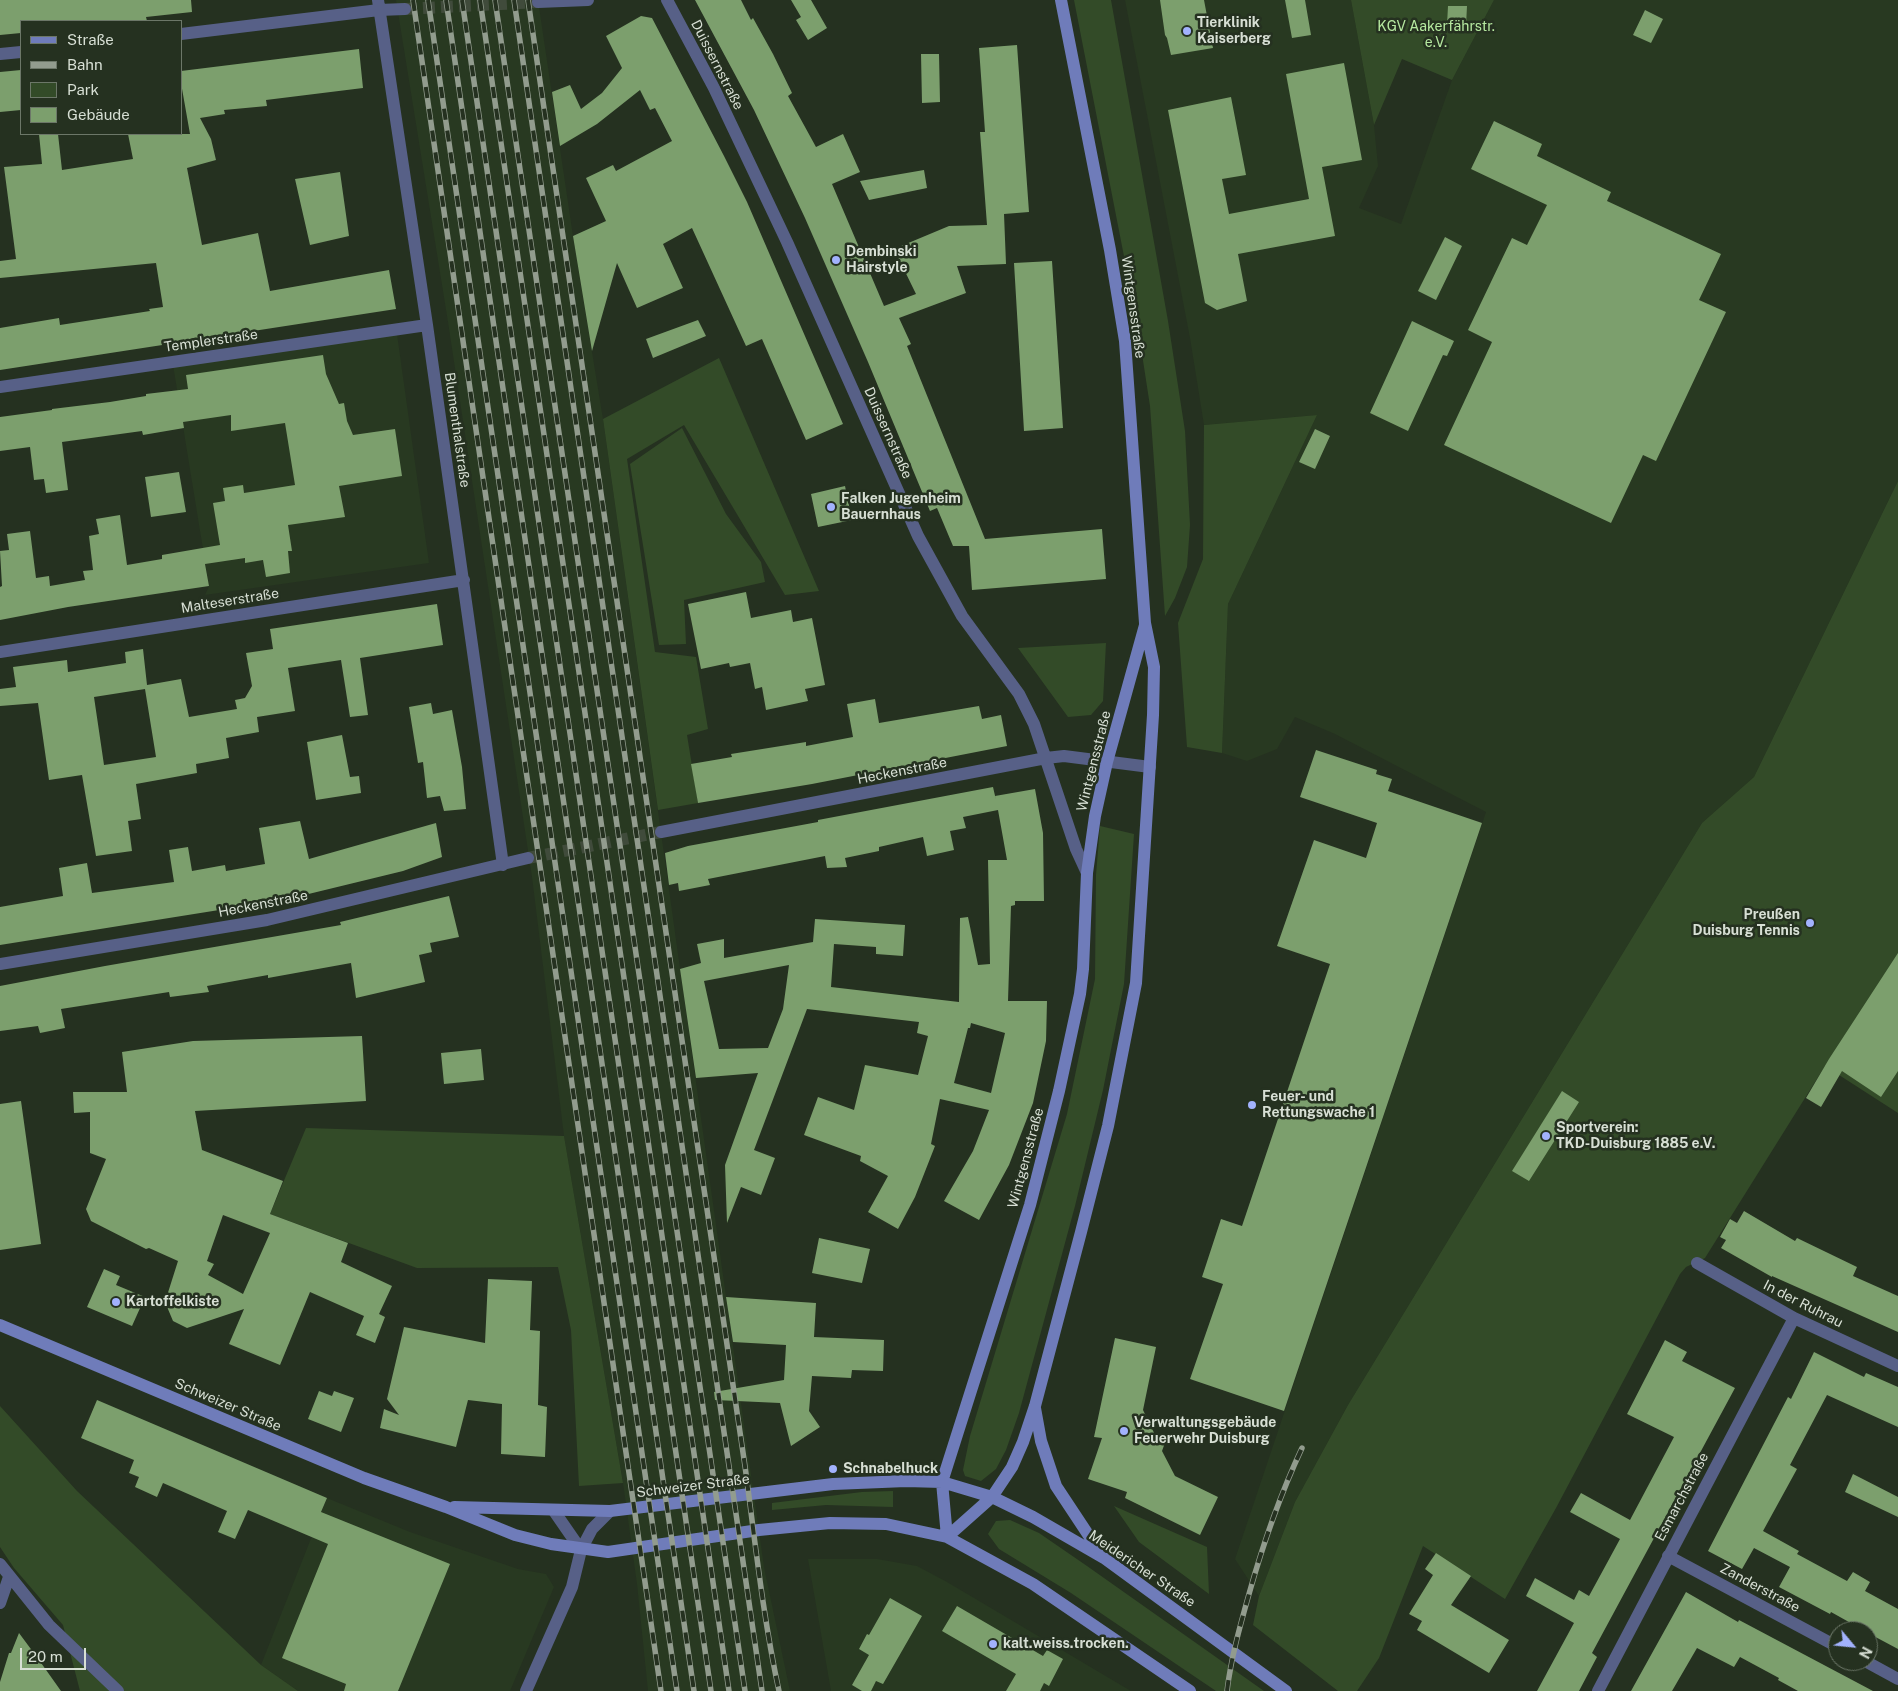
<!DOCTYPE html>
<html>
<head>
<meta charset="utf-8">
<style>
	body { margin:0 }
	#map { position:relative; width:1898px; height:1691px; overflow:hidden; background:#253120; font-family:"Public Sans",sans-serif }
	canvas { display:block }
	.legend { position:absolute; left:20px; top:20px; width:162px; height:115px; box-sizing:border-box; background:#253120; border:1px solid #6c7768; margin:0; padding:6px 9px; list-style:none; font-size:15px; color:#d7dfd4 }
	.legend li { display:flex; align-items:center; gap:10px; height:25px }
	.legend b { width:25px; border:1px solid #6c7768 }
	.north { position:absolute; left:1828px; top:1621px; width:50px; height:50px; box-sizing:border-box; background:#253120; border:1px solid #6c7768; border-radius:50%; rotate:118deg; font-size:14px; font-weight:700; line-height:20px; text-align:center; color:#d7dfd4 }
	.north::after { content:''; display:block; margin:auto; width:18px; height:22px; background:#a2b2fd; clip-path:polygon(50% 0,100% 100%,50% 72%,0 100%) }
	.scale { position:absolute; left:20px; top:1648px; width:66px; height:22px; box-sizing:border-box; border:2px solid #d7dfd4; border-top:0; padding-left:6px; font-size:15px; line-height:18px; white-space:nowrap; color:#d7dfd4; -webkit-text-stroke:4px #253120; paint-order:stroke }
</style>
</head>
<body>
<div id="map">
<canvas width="1898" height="1691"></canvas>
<ul class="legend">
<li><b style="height:6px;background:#6f7cba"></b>Straße</li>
<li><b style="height:6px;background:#929c8e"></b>Bahn</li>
<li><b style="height:14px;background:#334b28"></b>Park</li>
<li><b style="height:14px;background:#7c9f6d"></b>Gebäude</li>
</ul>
<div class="north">N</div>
<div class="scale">20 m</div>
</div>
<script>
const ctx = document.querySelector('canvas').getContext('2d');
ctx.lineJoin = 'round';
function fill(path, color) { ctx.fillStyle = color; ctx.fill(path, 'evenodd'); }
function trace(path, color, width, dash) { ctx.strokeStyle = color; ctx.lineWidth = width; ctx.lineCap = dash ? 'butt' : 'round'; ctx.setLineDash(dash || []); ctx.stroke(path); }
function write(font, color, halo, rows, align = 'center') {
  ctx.font = font + ' "Public Sans",sans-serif'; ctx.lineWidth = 5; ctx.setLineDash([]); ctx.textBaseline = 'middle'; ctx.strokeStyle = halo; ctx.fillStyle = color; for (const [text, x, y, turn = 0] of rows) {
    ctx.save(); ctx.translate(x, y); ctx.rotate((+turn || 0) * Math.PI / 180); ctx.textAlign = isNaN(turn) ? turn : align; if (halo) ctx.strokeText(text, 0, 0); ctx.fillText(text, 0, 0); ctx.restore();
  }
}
fill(new Path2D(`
	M 396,0 L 538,0 L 573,236 L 603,419 L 764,1567 L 790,1691 L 648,1691 L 637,1584 L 623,1483 L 564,1136 L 532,877 L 448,322 Z
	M 1125,0 L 1351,0 L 1374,125 L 1378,166 L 1359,208 L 1401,224 L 1452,80 L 1494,0 L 1898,0 L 1898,481 L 1754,777 L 1702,823 L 1348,1405 L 1295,1502 L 1259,1596 L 1235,1559 L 1486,812 L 1335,734 L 1295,717 L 1277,749 L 1247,761 L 1222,753 L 1228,604 L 1317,415 L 1204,425 L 1190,338 Z
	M 397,334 L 429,563 L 205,595 L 209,586 L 173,365 Z
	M 327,1498 L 410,1532 L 518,1569 L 546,1574 L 554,1587 L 510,1691 L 298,1691 L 261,1665 Z
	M 808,1559 L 877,1559 L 917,1566 L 947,1582 L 1131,1691 L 831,1691 Z`), '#283921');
fill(new Path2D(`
	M 1074,0 L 1111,0 L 1168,321 L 1185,431 L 1190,525 L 1187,567 L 1175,598 L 1165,616 L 1150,406 L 1138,328 Z
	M 1351,0 L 1494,0 L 1452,80 L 1402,59 L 1374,125 Z
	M 719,358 L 819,591 L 785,595 L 684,425 L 627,459 L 655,652 L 696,657 L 708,729 L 687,735 L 698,803 L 658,810 L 603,419 Z
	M 1317,415 L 1228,604 L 1222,753 L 1187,747 L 1178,623 L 1203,559 L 1204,425 Z
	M 682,428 L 726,514 L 761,562 L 765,582 L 684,600 L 686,644 L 659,645 L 630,464 Z
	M 1898,481 L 1898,1113 L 1825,1066 L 1705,1258 L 1686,1267 L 1680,1274 L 1556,1508 L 1505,1599 L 1423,1546 L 1379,1658 L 1357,1691 L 1338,1691 L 1253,1625 L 1259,1596 L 1295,1502 L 1348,1405 L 1702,823 L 1754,777 Z
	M 1106,643 L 1103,701 L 1091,715 L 1068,717 L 1018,648 Z
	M 1100,826 L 1134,834 L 1124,984 L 1103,1090 L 1075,1206 L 1019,1413 L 1006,1450 L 996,1469 L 981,1481 L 965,1476 L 963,1470 L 970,1436 L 1067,1114 L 1095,979 L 1096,875 Z
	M 306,1128 L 564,1136 L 623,1483 L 579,1486 L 571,1330 L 558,1267 L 417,1268 L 270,1214 Z
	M 0,1406 L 77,1491 L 261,1665 L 298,1691 L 80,1691 L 63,1625 L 14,1568 L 0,1547 Z
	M 893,1491 L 893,1507 L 826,1505 L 772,1510 L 772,1503 L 862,1492 Z
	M 1114,1506 L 1207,1547 L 1209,1594 L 1139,1542 Z
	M 1010,1520 L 1039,1533 L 1087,1566 L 1264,1691 L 1216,1691 L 1071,1593 L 999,1549 L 988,1534 L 996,1521 Z`), '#334b28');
fill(new Path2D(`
	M 0,0 L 191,0 L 192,12 L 146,17 L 147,21 L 21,21 L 21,33 L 0,35 Z
	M 695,0 L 741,0 L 751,20 L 753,18 L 773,54 L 792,93 L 788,96 L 816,147 L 843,134 L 860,172 L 832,184 L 884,306 L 916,294 L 894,249 L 949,226 L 987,225 L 980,132 L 985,132 L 979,48 L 1017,45 L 1029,212 L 1004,214 L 1006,264 L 957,266 L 966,293 L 899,318 L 911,344 L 907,346 L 985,539 L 1102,529 L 1106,579 L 972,590 L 969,546 L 953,546 L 937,508 L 930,511 L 868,362 L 805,218 L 754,110 Z
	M 791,0 L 811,0 L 827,28 L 808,40 L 796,20 L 801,17 Z
	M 1160,0 L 1204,0 L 1213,48 L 1171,55 L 1167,38 L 1165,35 Z
	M 1285,0 L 1305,0 L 1311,35 L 1292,38 Z
	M 1448,6 L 1467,6 L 1466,26 L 1447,25 Z
	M 1645,10 L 1663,19 L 1651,43 L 1633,35 Z
	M 641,16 L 652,18 L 724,156 L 747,202 L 843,424 L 806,440 L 762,339 L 746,346 L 692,228 L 663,244 L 683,288 L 637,308 L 617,263 L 592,351 L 573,236 L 606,221 L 586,178 L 613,165 L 616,171 L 672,141 L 655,108 L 650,110 L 640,90 L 597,124 L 560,146 L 552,92 L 570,85 L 581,109 L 602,93 L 622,68 L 606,36 Z
	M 359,49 L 363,88 L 266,100 L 267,106 L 224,110 L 225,114 L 200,118 L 211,139 L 216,160 L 187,168 L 202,245 L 258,233 L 270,291 L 389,270 L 396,309 L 0,370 L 0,328 L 59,318 L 60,325 L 150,311 L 149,309 L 163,307 L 156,263 L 0,278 L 0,261 L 16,259 L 4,167 L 42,164 L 39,134 L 58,134 L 62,170 L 133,159 L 128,134 L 190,134 L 181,83 L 181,71 Z
	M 921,54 L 939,54 L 940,102 L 922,103 Z
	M 1344,63 L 1362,160 L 1322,167 L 1335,236 L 1238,254 L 1247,301 L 1217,310 L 1205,303 L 1168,110 L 1231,97 L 1246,175 L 1222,179 L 1229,214 L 1309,199 L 1286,74 Z
	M 21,70 L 21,110 L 0,112 L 0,72 Z
	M 1494,121 L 1542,144 L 1537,156 L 1611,192 L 1607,201 L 1721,254 L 1699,300 L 1726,312 L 1656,461 L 1643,455 L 1611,523 L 1444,445 L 1492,342 L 1468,330 L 1512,238 L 1527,245 L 1547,205 L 1471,169 Z
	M 924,170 L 927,188 L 869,200 L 860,181 Z
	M 340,172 L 349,236 L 310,245 L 295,179 Z
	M 1445,237 L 1462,246 L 1436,300 L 1418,291 Z
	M 1052,261 L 1063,428 L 1024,431 L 1014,263 Z
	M 698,320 L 706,336 L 653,358 L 646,339 Z
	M 1412,321 L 1454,341 L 1447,356 L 1443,355 L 1408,431 L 1370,413 Z
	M 323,355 L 326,374 L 339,404 L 344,403 L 347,421 L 353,435 L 395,429 L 402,476 L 339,486 L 345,517 L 288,525 L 292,551 L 288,551 L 290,573 L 266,577 L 263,560 L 245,563 L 245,558 L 205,564 L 209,586 L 68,607 L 0,620 L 0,587 L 2,586 L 0,551 L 9,550 L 7,534 L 30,531 L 36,578 L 49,576 L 50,586 L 85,580 L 83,571 L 93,570 L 89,536 L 99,534 L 96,519 L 120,515 L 127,565 L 162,559 L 162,555 L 220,545 L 213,503 L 225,501 L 223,488 L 243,485 L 244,493 L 295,485 L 285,423 L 231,431 L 231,415 L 183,422 L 184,428 L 143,435 L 142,431 L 62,442 L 68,490 L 46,493 L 44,479 L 34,480 L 30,447 L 0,451 L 0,417 L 52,410 L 52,409 L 110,402 L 146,396 L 146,394 L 188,389 L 186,375 Z
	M 1315,429 L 1330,436 L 1315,469 L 1299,462 Z
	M 179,472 L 186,512 L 151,517 L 145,477 Z
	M 845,486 L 852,520 L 818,527 L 811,494 Z
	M 746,592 L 751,618 L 791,610 L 793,622 L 812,618 L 825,685 L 805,689 L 808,701 L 766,710 L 762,687 L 755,689 L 750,663 L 730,667 L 729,663 L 701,669 L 688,604 Z
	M 437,604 L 443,645 L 360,658 L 368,715 L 350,717 L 341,660 L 288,668 L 295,711 L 257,717 L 259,732 L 226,738 L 229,758 L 196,764 L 197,773 L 136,784 L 141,819 L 128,821 L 132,851 L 96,856 L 82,775 L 49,780 L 38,703 L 0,706 L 0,689 L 16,687 L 13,667 L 67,660 L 68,672 L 126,663 L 125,652 L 143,649 L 147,685 L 181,679 L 189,717 L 237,709 L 235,700 L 245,698 L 252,686 L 246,653 L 273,649 L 270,629 ZM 145,689 L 156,757 L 104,765 L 94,697 Z
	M 875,699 L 879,723 L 979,706 L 982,719 L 1001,715 L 1007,746 L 812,784 L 698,803 L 691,764 L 732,757 L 731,754 L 806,742 L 806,746 L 853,737 L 847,704 Z
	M 431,703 L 433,714 L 452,710 L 462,767 L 466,809 L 444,811 L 440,796 L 427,798 L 423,762 L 418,763 L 409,707 Z
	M 342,735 L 350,777 L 359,776 L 361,793 L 316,800 L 307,742 Z
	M 1316,750 L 1377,770 L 1376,774 L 1392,779 L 1388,791 L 1482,823 L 1284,1411 L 1190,1379 L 1223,1284 L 1202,1277 L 1221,1219 L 1242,1226 L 1330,964 L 1277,946 L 1314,840 L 1366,858 L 1377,823 L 1300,797 Z
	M 993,787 L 996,800 L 995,796 L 1035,789 L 1043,833 L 1044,901 L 1015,901 L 1015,905 L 1011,906 L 1008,1001 L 1047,1001 L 1046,1041 L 1033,1103 L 1009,1165 L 979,1220 L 944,1201 L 973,1151 L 989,1110 L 940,1099 L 931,1144 L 935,1146 L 915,1197 L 898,1229 L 868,1212 L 888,1176 L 860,1161 L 861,1156 L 804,1135 L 818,1097 L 854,1110 L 865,1065 L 918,1075 L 928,1036 L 917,1033 L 919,1022 L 807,1009 L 754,1150 L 775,1158 L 761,1195 L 741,1187 L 727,1223 L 725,1165 L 758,1073 L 696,1078 L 680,969 L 701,963 L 697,944 L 724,939 L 724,958 L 813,942 L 815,919 L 905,925 L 903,956 L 876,954 L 876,947 L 834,944 L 831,987 L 959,1002 L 960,918 L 968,917 L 978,965 L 990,964 L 988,860 L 1007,860 L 998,810 L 963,817 L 966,828 L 950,831 L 954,850 L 927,856 L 923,837 L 879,847 L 879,851 L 845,858 L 847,867 L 827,868 L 825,856 L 708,879 L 710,885 L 679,891 L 678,883 L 669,885 L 665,853 L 688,846 L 818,822 L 818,820 ZM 789,965 L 783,1009 L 768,1048 L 719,1049 L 704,981 ZM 971,1023 L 1005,1033 L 991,1093 L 954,1083 L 968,1028 L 970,1028 Z
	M 300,821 L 309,859 L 436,823 L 442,857 L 403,871 L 288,899 L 0,945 L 0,907 L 63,896 L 59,868 L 87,863 L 92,893 L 174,882 L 169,850 L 188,847 L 192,871 L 225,865 L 226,871 L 265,864 L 259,828 Z
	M 449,896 L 459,937 L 430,943 L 432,952 L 419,955 L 425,982 L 356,998 L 351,963 L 268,978 L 268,975 L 207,986 L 209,992 L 170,997 L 169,992 L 61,1009 L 65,1028 L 40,1033 L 38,1026 L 0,1031 L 0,986 L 105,966 L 341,925 L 340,922 Z
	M 1898,953 L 1898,1071 L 1881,1097 L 1842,1071 L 1821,1107 L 1806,1098 L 1829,1059 Z
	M 362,1036 L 366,1101 L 195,1111 L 202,1150 L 283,1181 L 270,1214 L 348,1243 L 341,1262 L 392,1286 L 379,1314 L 385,1317 L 375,1343 L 356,1335 L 364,1316 L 310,1292 L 280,1365 L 229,1344 L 244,1309 L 187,1328 L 173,1321 L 165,1302 L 178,1261 L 149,1248 L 146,1249 L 91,1221 L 86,1209 L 106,1159 L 90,1153 L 90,1112 L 74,1113 L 73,1092 L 127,1092 L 122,1052 L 193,1041 ZM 223,1215 L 270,1233 L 243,1294 L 208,1275 L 214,1264 L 207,1261 Z
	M 481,1049 L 484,1080 L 444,1084 L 441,1053 Z
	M 1562,1091 L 1579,1102 L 1529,1181 L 1512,1171 Z
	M 21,1101 L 41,1244 L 0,1250 L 0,1104 Z
	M 1744,1211 L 1795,1241 L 1797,1238 L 1857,1267 L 1853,1276 L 1898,1296 L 1898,1332 L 1772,1276 L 1772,1277 L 1721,1248 L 1726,1240 L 1720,1237 L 1730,1219 L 1737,1223 Z
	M 819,1238 L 870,1249 L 862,1283 L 812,1273 Z
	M 104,1269 L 120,1276 L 116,1285 L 145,1297 L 132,1326 L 87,1307 Z
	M 488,1279 L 532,1281 L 530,1330 L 540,1331 L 538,1405 L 547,1407 L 545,1457 L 501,1454 L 502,1404 L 468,1400 L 456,1447 L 380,1428 L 384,1409 L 399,1415 L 387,1399 L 404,1327 L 485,1343 Z
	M 726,1297 L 816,1303 L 814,1337 L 884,1340 L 883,1371 L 852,1370 L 851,1378 L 812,1376 L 809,1411 L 820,1427 L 791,1446 L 780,1403 L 715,1400 L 714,1392 L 784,1380 L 786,1345 L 733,1342 Z
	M 1115,1338 L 1156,1347 L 1143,1410 L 1156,1437 L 1166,1440 L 1162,1451 L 1175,1476 L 1218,1497 L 1200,1535 L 1125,1498 L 1127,1492 L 1088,1479 L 1102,1438 L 1094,1437 Z
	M 1665,1340 L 1687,1352 L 1682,1361 L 1735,1388 L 1592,1653 L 1597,1657 L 1579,1691 L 1537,1691 L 1574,1623 L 1526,1596 L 1535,1578 L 1574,1600 L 1579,1590 L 1589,1596 L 1607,1563 L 1620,1539 L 1570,1512 L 1581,1493 L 1630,1520 L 1674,1437 L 1627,1414 Z
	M 1814,1352 L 1864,1377 L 1866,1373 L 1898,1387 L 1898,1427 L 1827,1395 L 1790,1465 L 1797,1469 L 1763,1531 L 1799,1551 L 1797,1554 L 1847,1581 L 1853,1572 L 1870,1582 L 1865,1591 L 1898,1609 L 1898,1649 L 1868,1633 L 1868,1631 L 1865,1631 L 1831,1612 L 1830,1614 L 1779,1587 L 1790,1567 L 1754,1548 L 1742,1569 L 1708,1551 L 1788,1397 L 1791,1399 Z
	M 319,1391 L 332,1396 L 334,1391 L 354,1398 L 341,1432 L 308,1419 Z
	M 97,1400 L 327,1498 L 321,1512 L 450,1564 L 398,1691 L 344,1691 L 346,1684 L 282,1658 L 328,1544 L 248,1510 L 235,1539 L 218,1532 L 227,1511 L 163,1483 L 157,1497 L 135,1487 L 139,1477 L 129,1473 L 134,1460 L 81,1438 Z
	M 1853,1474 L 1898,1497 L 1898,1517 L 1845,1492 Z
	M 1436,1553 L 1471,1576 L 1451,1605 L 1509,1640 L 1489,1673 L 1417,1630 L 1422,1621 L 1409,1614 L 1433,1575 L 1425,1569 Z
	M 1686,1592 L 1738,1622 L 1739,1620 L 1873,1691 L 1798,1691 L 1778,1680 L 1779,1678 L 1740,1657 L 1734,1667 L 1697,1648 L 1672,1691 L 1631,1691 Z
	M 890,1598 L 922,1616 L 883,1684 L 876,1681 L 871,1691 L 862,1691 L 852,1685 L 869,1655 L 859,1649 L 867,1634 L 869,1635 Z
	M 957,1606 L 1043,1656 L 1047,1650 L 1063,1659 L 1049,1686 L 1044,1683 L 1040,1691 L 1006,1691 L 1016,1674 L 942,1631 Z
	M 19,1633 L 39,1660 L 61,1691 L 0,1691 L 0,1682 L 9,1653 L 11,1653 Z`), '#7c9f6d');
trace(new Path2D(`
	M 405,9 L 538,2
	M 528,858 L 661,832`), '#404b3b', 12, [12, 6]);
trace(new Path2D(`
	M 378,0 L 427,325 L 503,865
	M 667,0 L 714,88 L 787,242 L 918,536 L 962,616 L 1019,694 L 1034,724 L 1076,849 L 1087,873
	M 538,2 L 588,0
	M 181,34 L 379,10 L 405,9
	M 0,54 L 21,52
	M 0,387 L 427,325
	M 0,652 L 464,580
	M 661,832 L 1046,758 L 1064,756 L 1150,767
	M 0,964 L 267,920 L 528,858
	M 1697,1263 L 1794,1318 L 1898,1366
	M 554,1511 L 581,1550
	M 1668,1556 L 1838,1647
	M 0,1564 L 49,1625 L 118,1691
	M 0,1603 L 9,1577
	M 1865,1661 L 1898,1679
	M 526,1691 L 572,1587 L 581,1550 L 592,1529 L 610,1511
	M 1598,1691 L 1794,1318`), '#576087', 12);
trace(new Path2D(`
	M 0,1325 L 364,1478 L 446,1507 L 515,1535 L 551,1544 L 608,1552 L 759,1530 L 830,1523 L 886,1524 L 947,1537 L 1033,1584 L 1190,1691
	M 1035,1408 L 1041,1441 L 1056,1486 L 1101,1554
	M 454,1507 L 610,1511 L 833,1484 L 906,1481 L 942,1482 L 992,1497 L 1033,1517 L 1104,1558 L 1286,1691
	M 947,1537 L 992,1497 L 1012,1467 L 1023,1442 L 1035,1406 L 1081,1232 L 1108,1126 L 1136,983 L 1153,715 L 1154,667 L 1145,623 L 1125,341 L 1110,250 L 1061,0
	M 947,1537 L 942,1482 L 1030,1205 L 1059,1091 L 1080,994 L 1083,969 L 1087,873 L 1095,816 L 1107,762 L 1145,625`), '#6f7cba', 12);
const rail = new Path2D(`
	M 413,0 L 661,1691
	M 428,0 L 677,1691
	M 446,0 L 694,1691
	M 462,0 L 711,1691
	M 480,0 L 729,1691
	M 495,0 L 745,1691
	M 514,0 L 762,1691
	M 528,0 L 745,1466 C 755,1541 763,1617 779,1691
	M 1227,1691 C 1231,1658 1240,1626 1249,1594 C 1263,1544 1280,1495 1302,1448`);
trace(rail, '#929c8e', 5.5);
trace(rail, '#253120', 4, [11]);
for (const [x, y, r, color] of [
	[1187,31,5,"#a2b2fd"],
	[836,260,5,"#a2b2fd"],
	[831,507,5,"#a2b2fd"],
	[1810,923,5,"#a2b2fd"],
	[1252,1105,5,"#a2b2fd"],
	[1546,1136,5,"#a2b2fd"],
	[116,1302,5,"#a2b2fd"],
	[1124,1431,5,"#a2b2fd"],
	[833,1469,5,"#a2b2fd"],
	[993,1644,5,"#a2b2fd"]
]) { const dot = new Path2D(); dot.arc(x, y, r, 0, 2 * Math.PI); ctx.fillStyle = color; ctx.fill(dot); trace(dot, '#253120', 2); }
write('bold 14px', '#d7dfd4', '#253120', [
	["Tierklinik",1197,23],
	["Kaiserberg",1197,39],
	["Dembinski",846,252],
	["Hairstyle",846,268],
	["Falken Jugenheim",841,499],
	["Bauernhaus",841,515],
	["Preußen",1800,915,"right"],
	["Duisburg Tennis",1800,931,"right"],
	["Feuer- und",1262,1097],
	["Rettungswache 1",1262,1113],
	["Sportverein:",1556,1128],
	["TKD-Duisburg 1885 e.V.",1556,1144],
	["Kartoffelkiste",126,1302],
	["Verwaltungsgebäude",1134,1423],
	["Feuerwehr Duisburg",1134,1439],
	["Schnabelhuck",843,1469],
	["kalt.weiss.trocken.",1003,1644]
], 'left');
write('14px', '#b6e9a0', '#253120', [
	["KGV Aakerfährstr.",1436,27],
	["e.V.",1436,43]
]);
write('14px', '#d7dfd4', '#253120', [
	["Duissernstraße",717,65,63],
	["Wintgensstraße",1133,307,82],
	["Templerstraße",211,341,-8],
	["Blumenthalstraße",457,430,82],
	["Duissernstraße",888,433,66],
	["Malteserstraße",230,601,-9],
	["Wintgensstraße",1094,761,-76],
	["Heckenstraße",902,771,-11],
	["Heckenstraße",263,904,-11],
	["Wintgensstraße",1026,1158,-75],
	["In der Ruhrau",1803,1304,27],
	["Schweizer Straße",228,1405,23],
	["Schweizer Straße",693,1486,-7],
	["Esmarchstraße",1682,1497,-62],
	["Meidericher Straße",1142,1569,34],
	["Zanderstraße",1760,1588,28]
]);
</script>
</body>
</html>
